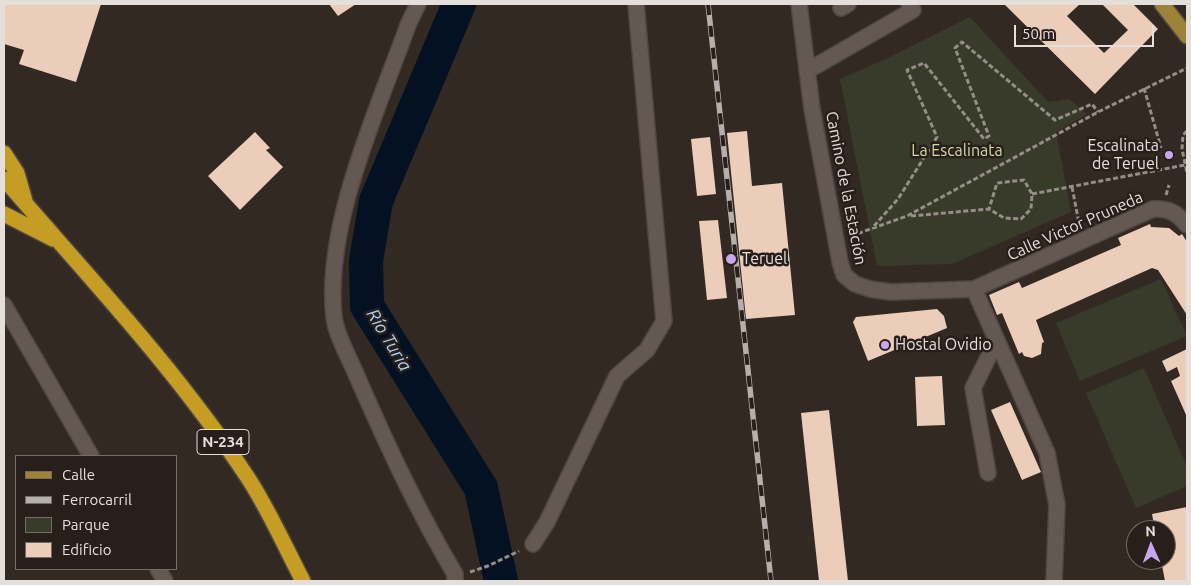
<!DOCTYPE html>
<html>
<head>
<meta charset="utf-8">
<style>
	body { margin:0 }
	#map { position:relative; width:1191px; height:585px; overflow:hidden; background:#322923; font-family:Ubuntu,sans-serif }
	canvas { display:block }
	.frame { position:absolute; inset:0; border:5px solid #e5dfdb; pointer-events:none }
	.legend { position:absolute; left:15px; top:455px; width:162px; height:115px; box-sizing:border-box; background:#281f1a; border:1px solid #746c67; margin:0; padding:6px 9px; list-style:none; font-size:15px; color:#e5dfdb }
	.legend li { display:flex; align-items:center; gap:10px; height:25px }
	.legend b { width:25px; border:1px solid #746c67 }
	.north { position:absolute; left:1126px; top:520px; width:50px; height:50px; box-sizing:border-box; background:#281f1a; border:1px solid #746c67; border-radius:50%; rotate:358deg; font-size:14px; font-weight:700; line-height:20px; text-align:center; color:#e5dfdb }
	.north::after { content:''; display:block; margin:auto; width:18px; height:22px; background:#c8a6ef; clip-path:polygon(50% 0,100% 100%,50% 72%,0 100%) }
	.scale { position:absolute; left:1014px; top:25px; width:140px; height:22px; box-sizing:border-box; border:2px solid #e5dfdb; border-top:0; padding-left:6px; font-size:15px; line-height:18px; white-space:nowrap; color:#e5dfdb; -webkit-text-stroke:4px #281f1a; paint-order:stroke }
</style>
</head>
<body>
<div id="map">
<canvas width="1191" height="585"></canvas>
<div class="frame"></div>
<ul class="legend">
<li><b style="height:6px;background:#9e8237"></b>Calle</li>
<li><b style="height:6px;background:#b6afab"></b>Ferrocarril</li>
<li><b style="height:14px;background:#383b29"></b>Parque</li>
<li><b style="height:14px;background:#ebcdba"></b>Edificio</li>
</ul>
<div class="north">N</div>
<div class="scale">50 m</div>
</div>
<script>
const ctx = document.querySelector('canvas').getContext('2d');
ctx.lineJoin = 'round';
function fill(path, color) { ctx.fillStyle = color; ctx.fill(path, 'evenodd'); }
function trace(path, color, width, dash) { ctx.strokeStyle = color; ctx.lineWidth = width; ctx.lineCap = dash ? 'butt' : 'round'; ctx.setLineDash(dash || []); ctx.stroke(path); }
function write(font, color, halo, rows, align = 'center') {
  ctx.font = font + ' Ubuntu,sans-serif'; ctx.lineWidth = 5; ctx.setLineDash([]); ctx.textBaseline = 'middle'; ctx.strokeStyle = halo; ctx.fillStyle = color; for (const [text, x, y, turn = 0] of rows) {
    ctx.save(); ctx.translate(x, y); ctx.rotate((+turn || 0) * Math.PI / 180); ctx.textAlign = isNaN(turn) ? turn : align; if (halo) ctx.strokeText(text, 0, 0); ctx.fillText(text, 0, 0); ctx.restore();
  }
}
fill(new Path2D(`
	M 970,17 L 1048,102 L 1069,99 L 1087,114 L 1056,132 L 1071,212 L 952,264 L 877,266 L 840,79 L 888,58 Z
	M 1161,279 L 1187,336 L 1080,381 L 1056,323 Z
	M 1144,368 L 1187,467 L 1187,486 L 1136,508 L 1086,393 Z`), '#383b29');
trace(new Path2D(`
	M 459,4 L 376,201 L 366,261 L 367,306 L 481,488 L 501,581`), '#031122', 34);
fill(new Path2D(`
	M 5,4 L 101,4 L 76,82 L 19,64 L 24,50 L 4,44 Z
	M 329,4 L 356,4 L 338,16 Z
	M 1004,4 L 1080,4 L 1067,16 L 1104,53 L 1128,30 L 1102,4 L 1133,4 L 1158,29 L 1095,94 Z
	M 747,131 L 752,186 L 782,183 L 795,315 L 746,319 L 727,133 Z
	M 255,132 L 270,148 L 266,150 L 283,167 L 240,210 L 208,176 Z
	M 710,137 L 716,194 L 697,196 L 691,139 Z
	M 718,220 L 727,298 L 707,300 L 699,221 Z
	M 1150,224 L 1151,227 L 1169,228 L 1179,236 L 1182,234 L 1187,242 L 1187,315 L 1158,270 L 1152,268 L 1036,320 L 1044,342 L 1042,343 L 1041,354 L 1032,358 L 1024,356 L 1022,352 L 1019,354 L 1002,313 L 997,315 L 989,295 L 1019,282 L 1022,288 L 1121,245 L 1118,238 Z
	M 937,309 L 944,316 L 947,328 L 868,361 L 853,322 L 856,317 Z
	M 1187,349 L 1187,417 L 1171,381 L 1180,376 L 1177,367 L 1167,372 L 1162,361 Z
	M 942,376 L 945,425 L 917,426 L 915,377 Z
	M 1010,402 L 1041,472 L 1022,480 L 991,410 Z
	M 829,410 L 848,581 L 819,581 L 801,413 Z
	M 1187,507 L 1187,581 L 1165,581 L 1161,560 L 1166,560 L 1166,530 L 1155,530 L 1152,514 Z`), '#ebcdba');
const minor = new Path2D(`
	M 418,4 L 408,25 C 377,112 324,225 334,317 C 336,336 352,363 359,381 C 388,447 418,512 455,574 L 455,581
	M 799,4 L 812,109 L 840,262 L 844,275 L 855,284 L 870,289 L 891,292 L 974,289 L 1153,209 C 1169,208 1177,213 1187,225
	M 841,8 L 848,4
	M 807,71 L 913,10 L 909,4
	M 974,289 L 1047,453 L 1057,505 L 1054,581
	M 4,305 L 91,456
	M 988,473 L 973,388 L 997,340
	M 533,544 L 547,522 L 617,376 L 647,350 L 664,321 L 636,4
	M 158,569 L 165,581`);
const major = new Path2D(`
	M 1162,4 L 1187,36`);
const highway = new Path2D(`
	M 4,153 L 17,173 L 25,201
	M 4,179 C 88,276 177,370 248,478 C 269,510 285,547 303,581
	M 4,214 L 53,239`);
trace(minor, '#4f4742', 18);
trace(major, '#4f4742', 18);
trace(highway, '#4f4742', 18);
trace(new Path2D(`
	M 1144,88 L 1161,148
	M 1187,131 L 1183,135 L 1182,149 L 1187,173
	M 1072,187 L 1079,223
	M 1032,194 L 1185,165
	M 1166,195 L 1169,185
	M 911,216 L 989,209 L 1004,218 L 1021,219 L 1031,209 L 1032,194 L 1024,180 L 997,183 L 989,209
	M 874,226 L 898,199 L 937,137 L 907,70 L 924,63 L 984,139 L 989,136 L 955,48 L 962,42 L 1055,120 L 1092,104 L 1098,112
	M 851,236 L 907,216 L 1098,112 L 1187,68
	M 470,572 L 488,566 L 519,551`), '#948d88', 3, [5, 2.5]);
trace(minor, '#635952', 15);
trace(major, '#9e8237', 15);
trace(highway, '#c59d25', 15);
const rail = new Path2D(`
	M 708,4 L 771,581`);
trace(rail, '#b6afab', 5.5);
trace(rail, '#281f1a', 4, [11]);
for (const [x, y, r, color] of [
	[1169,155,5,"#c8a6ef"],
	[731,259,6,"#c8a6ef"],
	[885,345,5,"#c8a6ef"]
]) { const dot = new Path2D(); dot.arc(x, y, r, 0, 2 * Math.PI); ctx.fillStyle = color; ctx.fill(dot); trace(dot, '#281f1a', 2); }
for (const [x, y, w] of [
	[223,442,52]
]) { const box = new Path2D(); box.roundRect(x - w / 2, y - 12.5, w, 25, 4); ctx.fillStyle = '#281f1a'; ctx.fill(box); trace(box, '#e5dfdb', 1); }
write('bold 15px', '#e5dfdb', null, [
	["N-234",223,442]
]);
write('16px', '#e5dfdb', '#281f1a', [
	["Escalinata",1159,146,"right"],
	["de Teruel",1159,164,"right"],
	["Teruel",742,259],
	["Hostal Ovidio",895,345]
], 'left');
write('16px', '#d2daa3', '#281f1a', [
	["La Escalinata",957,151]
]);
write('16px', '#e5dfdb', '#281f1a', [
	["Camino de la Estación",846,188,79],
	["Calle Victor Pruneda",1075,226,-24]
]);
write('italic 18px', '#acd2fd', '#281f1a', [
	["Río Turia",389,340,59]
]);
</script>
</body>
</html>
